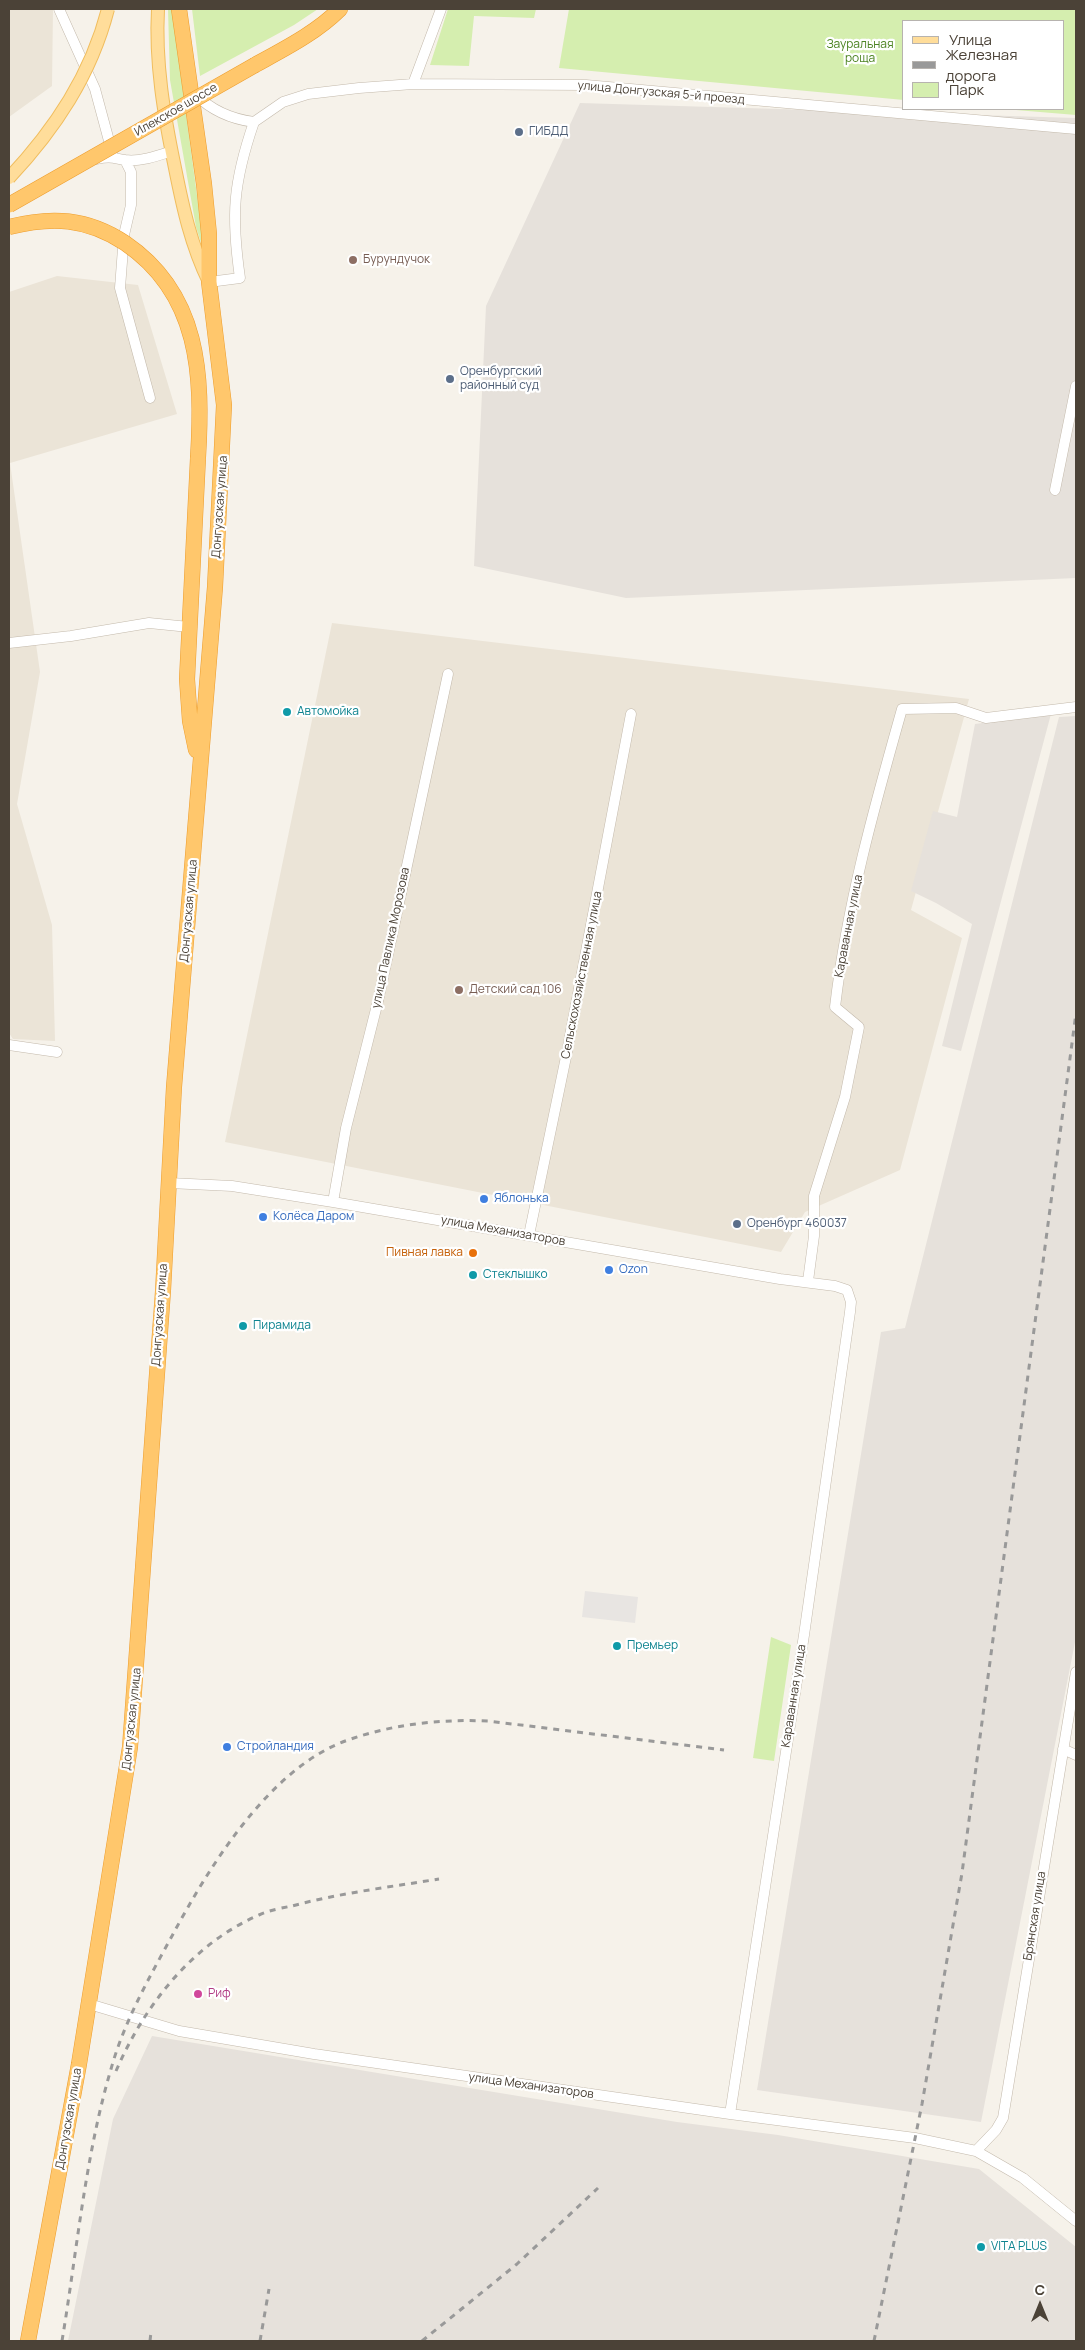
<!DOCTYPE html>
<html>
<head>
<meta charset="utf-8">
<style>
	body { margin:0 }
	#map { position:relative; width:1085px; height:2350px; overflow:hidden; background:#f6f2ea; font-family:Manrope,sans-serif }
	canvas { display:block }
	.frame { position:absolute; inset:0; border:10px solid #4b4237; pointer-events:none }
	.legend { position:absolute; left:902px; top:20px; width:162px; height:90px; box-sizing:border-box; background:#fff; border:1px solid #b7b3af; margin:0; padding:6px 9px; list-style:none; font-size:15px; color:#4b4237 }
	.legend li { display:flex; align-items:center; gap:10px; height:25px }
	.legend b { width:25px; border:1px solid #b7b3af }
	.north { position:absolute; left:1015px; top:2280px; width:50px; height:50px; -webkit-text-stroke:4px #fff; paint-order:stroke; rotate:0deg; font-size:14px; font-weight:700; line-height:20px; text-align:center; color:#4b4237 }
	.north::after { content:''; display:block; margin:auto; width:18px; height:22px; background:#4b4237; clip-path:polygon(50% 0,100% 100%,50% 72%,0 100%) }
</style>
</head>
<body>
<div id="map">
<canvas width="1085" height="2350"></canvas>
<div class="frame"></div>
<ul class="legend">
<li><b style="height:6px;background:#ffdd9a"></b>Улица</li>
<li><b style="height:6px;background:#999"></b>Железная дорога</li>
<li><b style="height:14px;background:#d5eeaf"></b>Парк</li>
</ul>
<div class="north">С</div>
</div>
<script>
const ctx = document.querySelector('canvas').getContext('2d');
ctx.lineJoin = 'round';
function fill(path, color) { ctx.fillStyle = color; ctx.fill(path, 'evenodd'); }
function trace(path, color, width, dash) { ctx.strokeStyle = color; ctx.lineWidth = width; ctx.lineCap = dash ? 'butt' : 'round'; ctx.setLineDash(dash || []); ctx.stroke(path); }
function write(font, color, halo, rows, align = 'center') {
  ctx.font = font + ' Manrope,sans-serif'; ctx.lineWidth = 4.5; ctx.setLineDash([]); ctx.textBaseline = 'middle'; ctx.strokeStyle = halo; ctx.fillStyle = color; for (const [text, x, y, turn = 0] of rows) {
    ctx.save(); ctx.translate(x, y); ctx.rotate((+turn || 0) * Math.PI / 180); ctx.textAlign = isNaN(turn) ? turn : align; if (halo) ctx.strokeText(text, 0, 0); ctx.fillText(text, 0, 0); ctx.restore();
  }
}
fill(new Path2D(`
	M 9,9 L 53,9 L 52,86 L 9,117 Z
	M 57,276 L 138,285 L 177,414 L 10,463 L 40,672 L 17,804 L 52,925 L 55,1041 L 13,1039 L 9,1033 L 9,292 Z
	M 332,623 L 969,699 L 911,910 L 962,938 L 900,1170 L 805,1212 L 781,1252 L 225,1142 Z`), '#ebe4d7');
fill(new Path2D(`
	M 580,103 L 1076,118 L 1076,578 L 626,598 L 474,566 L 486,306 Z
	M 1051,714 L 961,1051 L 942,1046 L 972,924 L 936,903 L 911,891 L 933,811 L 957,817 L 975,724 Z
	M 1076,716 L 1076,1637 L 981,2122 L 757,2090 L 881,1332 L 905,1328 L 1059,717 Z
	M 152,2036 L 677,2122 L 778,2135 L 979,2169 L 1076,2247 L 1076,2341 L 68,2341 L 113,2119 Z`), '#e6e1db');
fill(new Path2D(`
	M 168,9 L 172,9 L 205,255 L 196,227 L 170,80 Z
	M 192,9 L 318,9 L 294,25 L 200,76 Z
	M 448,9 L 536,9 L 534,18 L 474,16 L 469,66 L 430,65 Z
	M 569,9 L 1076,9 L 1076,115 L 1004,109 L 1064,109 L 1064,21 L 904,21 L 904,100 L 559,68 Z
	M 771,1637 L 791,1645 L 774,1761 L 753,1758 Z`), '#d5eeaf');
fill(new Path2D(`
	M 585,1591 L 638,1597 L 635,1623 L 582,1617 Z`), '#e8e5e2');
const minor = new Path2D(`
	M 59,9 L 95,89 L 112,152
	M 413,84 L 441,9
	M 195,94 C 211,110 231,119 254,122
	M 254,122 L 283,102 L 308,94 L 359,88 L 413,84 L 586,85 L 1076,129
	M 97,159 C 110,156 113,158 125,160 C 140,162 157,156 172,151
	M 125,160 L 131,172 L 131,205 L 124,235 L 120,288 L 150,398
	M 209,282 L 240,278 C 231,215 233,183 254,122
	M 1055,490 L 1076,386
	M 9,643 L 71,636 L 149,623 L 189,627
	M 9,1045 L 57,1052
	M 169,1183 L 232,1186 L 333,1202 L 780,1279 L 835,1286 L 847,1290 L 851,1302 L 850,1312 L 804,1635 L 730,2114
	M 333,1202 L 346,1128 L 378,1001 L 448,674
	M 529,1235 L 566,1057 L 631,714
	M 808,1281 L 814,1236 L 814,1196 L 845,1097 L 859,1027 L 835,1007 C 847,904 874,808 902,709 L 956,708 L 986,718 L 1076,707
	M 1063,1749 L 1076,1755
	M 89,2004 L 179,2031 L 314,2054 L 730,2114 L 915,2138 L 976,2151 L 1023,2178 L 1076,2221
	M 976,2151 L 996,2130 L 1003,2118 L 1076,1672`);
const major = new Path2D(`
	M 158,9 C 155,63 164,115 175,168 C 183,208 191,245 209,282`);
const highway = new Path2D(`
	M 255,65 C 284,49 316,33 340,9
	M 196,750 L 190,721 L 187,679 L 198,458
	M 28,2341 L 79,2064 L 130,1747 L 163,1291 L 174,1087 L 215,587 L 224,405 L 209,282 L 209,234 L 204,184 L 179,9`);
trace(minor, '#c3b9ab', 11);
trace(major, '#f0bd5e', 14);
trace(highway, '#ed9d2d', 16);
trace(minor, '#fff', 10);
trace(major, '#ffdd9a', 12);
trace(highway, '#ffc76c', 15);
trace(new Path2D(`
	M 116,2071 C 144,2006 192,1944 259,1915 C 270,1910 282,1908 292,1906 C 340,1893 390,1887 439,1879
	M 62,2341 C 77,2251 85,2157 111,2069 C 124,2022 149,1978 172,1936 C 209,1867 270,1767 348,1740 C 394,1724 440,1719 488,1721 L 724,1750
	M 150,2341 L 151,2332
	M 260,2341 L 269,2289
	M 422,2341 L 517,2264 L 598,2188
	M 874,2341 L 922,2104 L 962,1873 L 1076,1013`), '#999', 3, [6, 6]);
const majorBridge = new Path2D(`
	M 9,178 C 55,129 91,75 108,9`);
const highwayBridge = new Path2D(`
	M 9,205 L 255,65
	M 9,227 C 52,216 87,218 125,243 C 200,294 203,375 198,458`);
trace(majorBridge, '#f0bd5e', 14, []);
trace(highwayBridge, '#ed9d2d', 16, []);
trace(majorBridge, '#ffdd9a', 12);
trace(highwayBridge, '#ffc76c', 15);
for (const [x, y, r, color] of [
	[519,132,5,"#5c6f8a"],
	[353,260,5,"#8d6e63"],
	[450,379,5,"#5c6f8a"],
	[287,712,5,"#0f9aa8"],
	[459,990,5,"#8d6e63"],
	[484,1199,5,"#3f7fe0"],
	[263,1217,5,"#3f7fe0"],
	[737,1224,5,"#5c6f8a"],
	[473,1253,5,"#e8710a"],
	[609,1270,5,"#3f7fe0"],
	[473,1275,5,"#0f9aa8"],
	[243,1326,5,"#0f9aa8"],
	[617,1646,5,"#0f9aa8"],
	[227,1747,5,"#3f7fe0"],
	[198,1994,5,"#d1479c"],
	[981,2247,5,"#0f9aa8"]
]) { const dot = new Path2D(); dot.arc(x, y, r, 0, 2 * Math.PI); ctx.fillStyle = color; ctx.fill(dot); trace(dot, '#fff', 2); }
write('12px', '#4d8423', '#fff', [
	["Зауральная",860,45],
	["роща",860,59]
]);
write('12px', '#4b4237', '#fff', [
	["улица Донгузская 5-й проезд",661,93,5],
	["Илекское шоссе",176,110,-30],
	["Донгузская улица",220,507,-86],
	["Донгузская улица",189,911,-85],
	["Караванная улица",849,926,-79],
	["улица Павлика Морозова",391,938,-78],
	["Сельскохозяйственная улица",582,975,-79],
	["улица Механизаторов",503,1231,10],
	["Донгузская улица",160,1315,-86],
	["Караванная улица",794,1696,-81],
	["Донгузская улица",132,1719,-84],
	["Брянская улица",1035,1916,-81],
	["улица Механизаторов",531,2086,8],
	["Донгузская улица",69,2119,-80]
]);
write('12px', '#4e5e75', '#fff', [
	["ГИБДД",529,132],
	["Оренбургский",460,372],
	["районный суд",460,386],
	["Оренбург 460037",747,1224]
], 'left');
write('12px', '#785e54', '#fff', [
	["Бурундучок",363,260],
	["Детский сад 106",469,990]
], 'left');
write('12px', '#0d838f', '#fff', [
	["Автомойка",297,712],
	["Стеклышко",483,1275],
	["Пирамида",253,1326],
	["Премьер",627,1646],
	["VITA PLUS",991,2247]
], 'left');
write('12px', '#366cbe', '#fff', [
	["Яблонька",494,1199],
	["Колёса Даром",273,1217],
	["Ozon",619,1270],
	["Стройландия",237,1747]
], 'left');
write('12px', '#c56008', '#fff', [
	["Пивная лавка",463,1253]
], 'right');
write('12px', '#b23c85', '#fff', [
	["Риф",208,1994]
], 'left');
</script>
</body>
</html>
